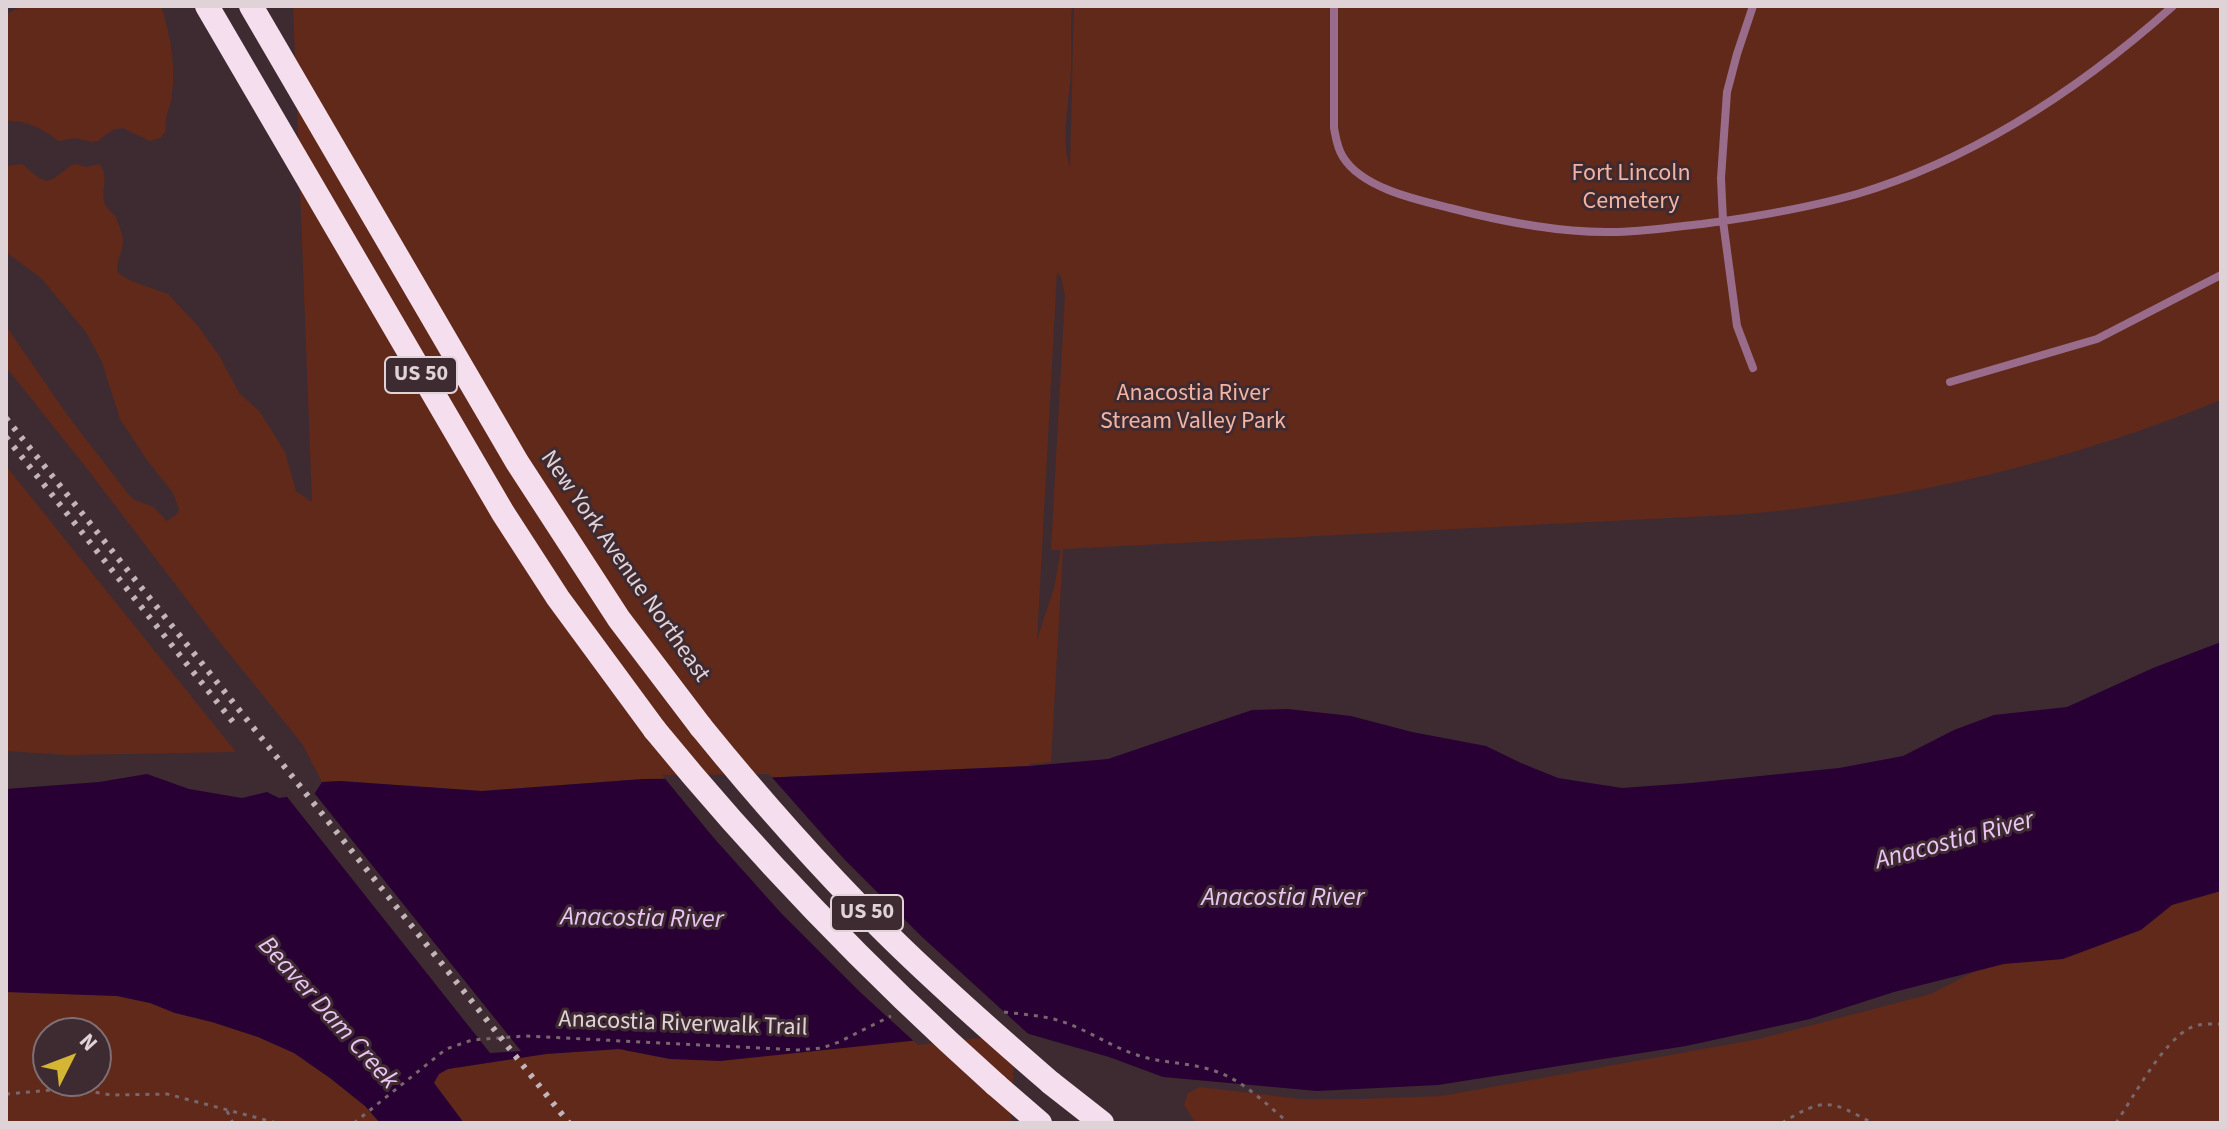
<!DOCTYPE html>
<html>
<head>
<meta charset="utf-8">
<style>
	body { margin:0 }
	#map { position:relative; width:2227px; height:1129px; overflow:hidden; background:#3e2b31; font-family:"Source Sans 3",sans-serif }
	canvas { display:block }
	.frame { position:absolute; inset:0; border:8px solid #e0d3d7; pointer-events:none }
	.north { position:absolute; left:32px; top:1017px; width:80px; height:80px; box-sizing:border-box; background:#3e2b31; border:2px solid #7f6e73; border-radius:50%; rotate:48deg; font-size:22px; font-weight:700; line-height:32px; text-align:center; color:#e0d3d7 }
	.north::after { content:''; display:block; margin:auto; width:28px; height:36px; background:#d5b534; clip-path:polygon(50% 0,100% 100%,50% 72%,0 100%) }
</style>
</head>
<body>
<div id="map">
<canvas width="2227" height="1129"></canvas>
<div class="frame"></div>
<div class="north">N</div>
</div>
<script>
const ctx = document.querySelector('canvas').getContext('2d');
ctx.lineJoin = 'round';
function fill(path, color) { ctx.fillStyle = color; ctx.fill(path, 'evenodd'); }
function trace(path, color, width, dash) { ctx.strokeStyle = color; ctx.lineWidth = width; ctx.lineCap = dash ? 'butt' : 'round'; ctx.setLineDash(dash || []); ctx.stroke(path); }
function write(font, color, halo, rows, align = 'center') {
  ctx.font = font + ' "Source Sans 3",sans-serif'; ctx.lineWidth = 6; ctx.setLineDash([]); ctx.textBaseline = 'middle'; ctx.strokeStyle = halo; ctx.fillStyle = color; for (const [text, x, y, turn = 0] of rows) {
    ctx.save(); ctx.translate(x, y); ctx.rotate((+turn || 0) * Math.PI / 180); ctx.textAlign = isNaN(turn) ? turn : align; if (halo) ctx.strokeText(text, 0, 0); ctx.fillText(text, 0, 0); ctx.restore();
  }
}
fill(new Path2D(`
	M 22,6 L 161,6 C 170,34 176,64 172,94 C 171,109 164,113 166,131 L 160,138 L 150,141 L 123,128 L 112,130 L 98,141 L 92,142 L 75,138 L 59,141 C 44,130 25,119 6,121 L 6,15 Z
	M 293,6 L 1072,6 C 1070,27 1072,48 1071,68 C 1070,100 1060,137 1070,168 L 1074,6 L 2221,6 L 2221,400 C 2069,462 1911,499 1747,514 L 1063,549 L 1051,762 L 1030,764 L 1029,766 L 760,778 L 643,779 L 482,791 L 340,781 L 322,782 L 303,745 L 211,631 L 85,466 L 6,367 L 6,326 L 68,416 L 129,495 L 135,500 L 153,507 L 167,521 L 177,514 L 179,509 L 173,493 L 147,460 L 120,419 L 102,362 L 86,332 L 41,278 L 6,252 L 6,166 L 22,164 L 39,178 L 46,181 L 53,179 L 72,165 L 77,164 L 86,167 L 99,164 C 109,174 102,187 104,201 C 106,209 110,210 115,216 C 118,222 123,235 123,241 C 123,253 115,261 118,273 L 131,281 L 168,294 L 197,325 L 220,357 L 239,393 L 260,412 L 285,452 L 296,491 L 312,502 ZM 1057,272 L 1061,277 L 1065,295 L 1051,550 L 1061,550 L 1054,588 L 1037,640 Z
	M 6,466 L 236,752 L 68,755 L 6,751 Z
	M 2221,844 L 2221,1123 L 1196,1123 L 1184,1105 L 1188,1093 L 1200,1087 L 1300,1099 L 1364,1099 L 1442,1096 L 1759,1039 L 1931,994 Z
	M 6,992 L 117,996 L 150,1003 L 175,1013 L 212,1022 L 258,1037 L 294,1053 L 330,1078 L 365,1106 L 380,1123 L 6,1123 ZM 48,1033 L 96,1033 L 96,1081 L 48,1081 Z
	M 1015,1030 L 1011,1123 L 464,1123 L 434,1083 L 439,1074 L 448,1069 L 546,1054 L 619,1049 L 670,1059 Z`), '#61291a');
fill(new Path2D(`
	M 2221,642 L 2221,891 L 2172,905 L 2141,930 L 2063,959 L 2004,964 L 1894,992 L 1810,1019 L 1686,1046 L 1438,1085 L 1317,1091 L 1163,1077 L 1109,1057 L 1015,1030 L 720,1061 L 670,1059 L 619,1049 L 546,1054 L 448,1069 L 439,1074 L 434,1083 L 464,1123 L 380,1123 L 365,1106 L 330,1078 L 294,1053 L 258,1037 L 212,1022 L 175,1013 L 150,1003 L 117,996 L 6,992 L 6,789 L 99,782 L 147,774 L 189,789 L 242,798 L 267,792 L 279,798 L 315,793 L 322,782 L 340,781 L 482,791 L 643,779 L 760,778 L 1029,766 L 1108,759 L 1252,710 L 1288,709 L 1351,716 L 1412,732 L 1486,746 L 1521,763 L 1558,778 L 1622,788 L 1691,783 L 1839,768 L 1903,756 L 1954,730 L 1994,715 L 2067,707 L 2153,668 Z`), '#290033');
fill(new Path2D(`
	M 769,774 L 844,859 L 921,936 L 1036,1041 L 1015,1034 L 918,1045 L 860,992 L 781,913 L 713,837 L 662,775 Z
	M 311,789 L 521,1051 L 490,1053 L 284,793 Z`), '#3e2b31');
trace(new Path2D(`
	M 1004,1012 C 1029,1015 1053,1016 1076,1027 C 1097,1036 1115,1048 1137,1055 C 1163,1064 1194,1062 1220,1073 C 1246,1083 1268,1106 1289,1123
	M 6,1094 L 52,1090 L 82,1090 L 111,1095 L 167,1094 L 277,1123
	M 227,1111 L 233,1123
	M 354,1123 L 446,1049 L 472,1040 L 525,1036 L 798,1050 L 822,1048 L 839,1042 L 891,1016
	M 1675,1123 L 1701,1123
	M 1782,1123 C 1824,1097 1830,1100 1872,1123
	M 2116,1123 C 2133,1098 2163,1041 2190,1028 C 2199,1023 2211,1024 2221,1024`), '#78676d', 3, [4, 6]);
trace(new Path2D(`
	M 1334,6 L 1334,128 C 1336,138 1337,148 1343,157 C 1362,188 1417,200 1450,208 C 1500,221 1554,232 1606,232 C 1638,233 1671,227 1702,224 C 1755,217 1807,208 1857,194 C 1977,158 2081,88 2173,6
	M 1753,368 L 1737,326 L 1723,221 L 1721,178 L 1727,92 L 1737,54 L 1753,6
	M 1950,382 L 2097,339 L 2221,275`), '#996c8b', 8);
trace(new Path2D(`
	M 207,6 L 503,513 L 558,598 L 655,730
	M 251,6 L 517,462 L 619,619 L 701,727
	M 1051,1083 L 1102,1123
	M 996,1085 L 1040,1123`), '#f5deed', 24);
trace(new Path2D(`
	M 6,418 L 569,1123
	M 6,437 L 233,722`), '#c2b4b9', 6, [4, 8]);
trace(new Path2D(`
	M 701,727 C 757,796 816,863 880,927 C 934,981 992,1032 1051,1083
	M 655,730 C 761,860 871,973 996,1085`), '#f5deed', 24);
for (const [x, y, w] of [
	[421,375,72],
	[867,913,72]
]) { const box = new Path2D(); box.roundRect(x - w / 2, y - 18, w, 36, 6); ctx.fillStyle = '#3e2b31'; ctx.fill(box); trace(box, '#e0d3d7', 2); }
write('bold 22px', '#e0d3d7', null, [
	["US 50",421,375],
	["US 50",867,913]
]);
write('24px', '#f2b3a2', '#3e2b31', [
	["Fort Lincoln",1631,175],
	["Cemetery",1631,203],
	["Anacostia River",1193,395],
	["Stream Valley Park",1193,423]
]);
write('24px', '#e0d3d7', '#3e2b31', [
	["New York Avenue Northeast",624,567,55],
	["Anacostia Riverwalk Trail",683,1025,2]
]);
write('italic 26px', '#ebc5f6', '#3e2b31', [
	["Anacostia River",1955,842,-15],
	["Anacostia River",1283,899],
	["Anacostia River",642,920,1],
	["Beaver Dam Creek",327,1014,48]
]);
</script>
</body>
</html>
